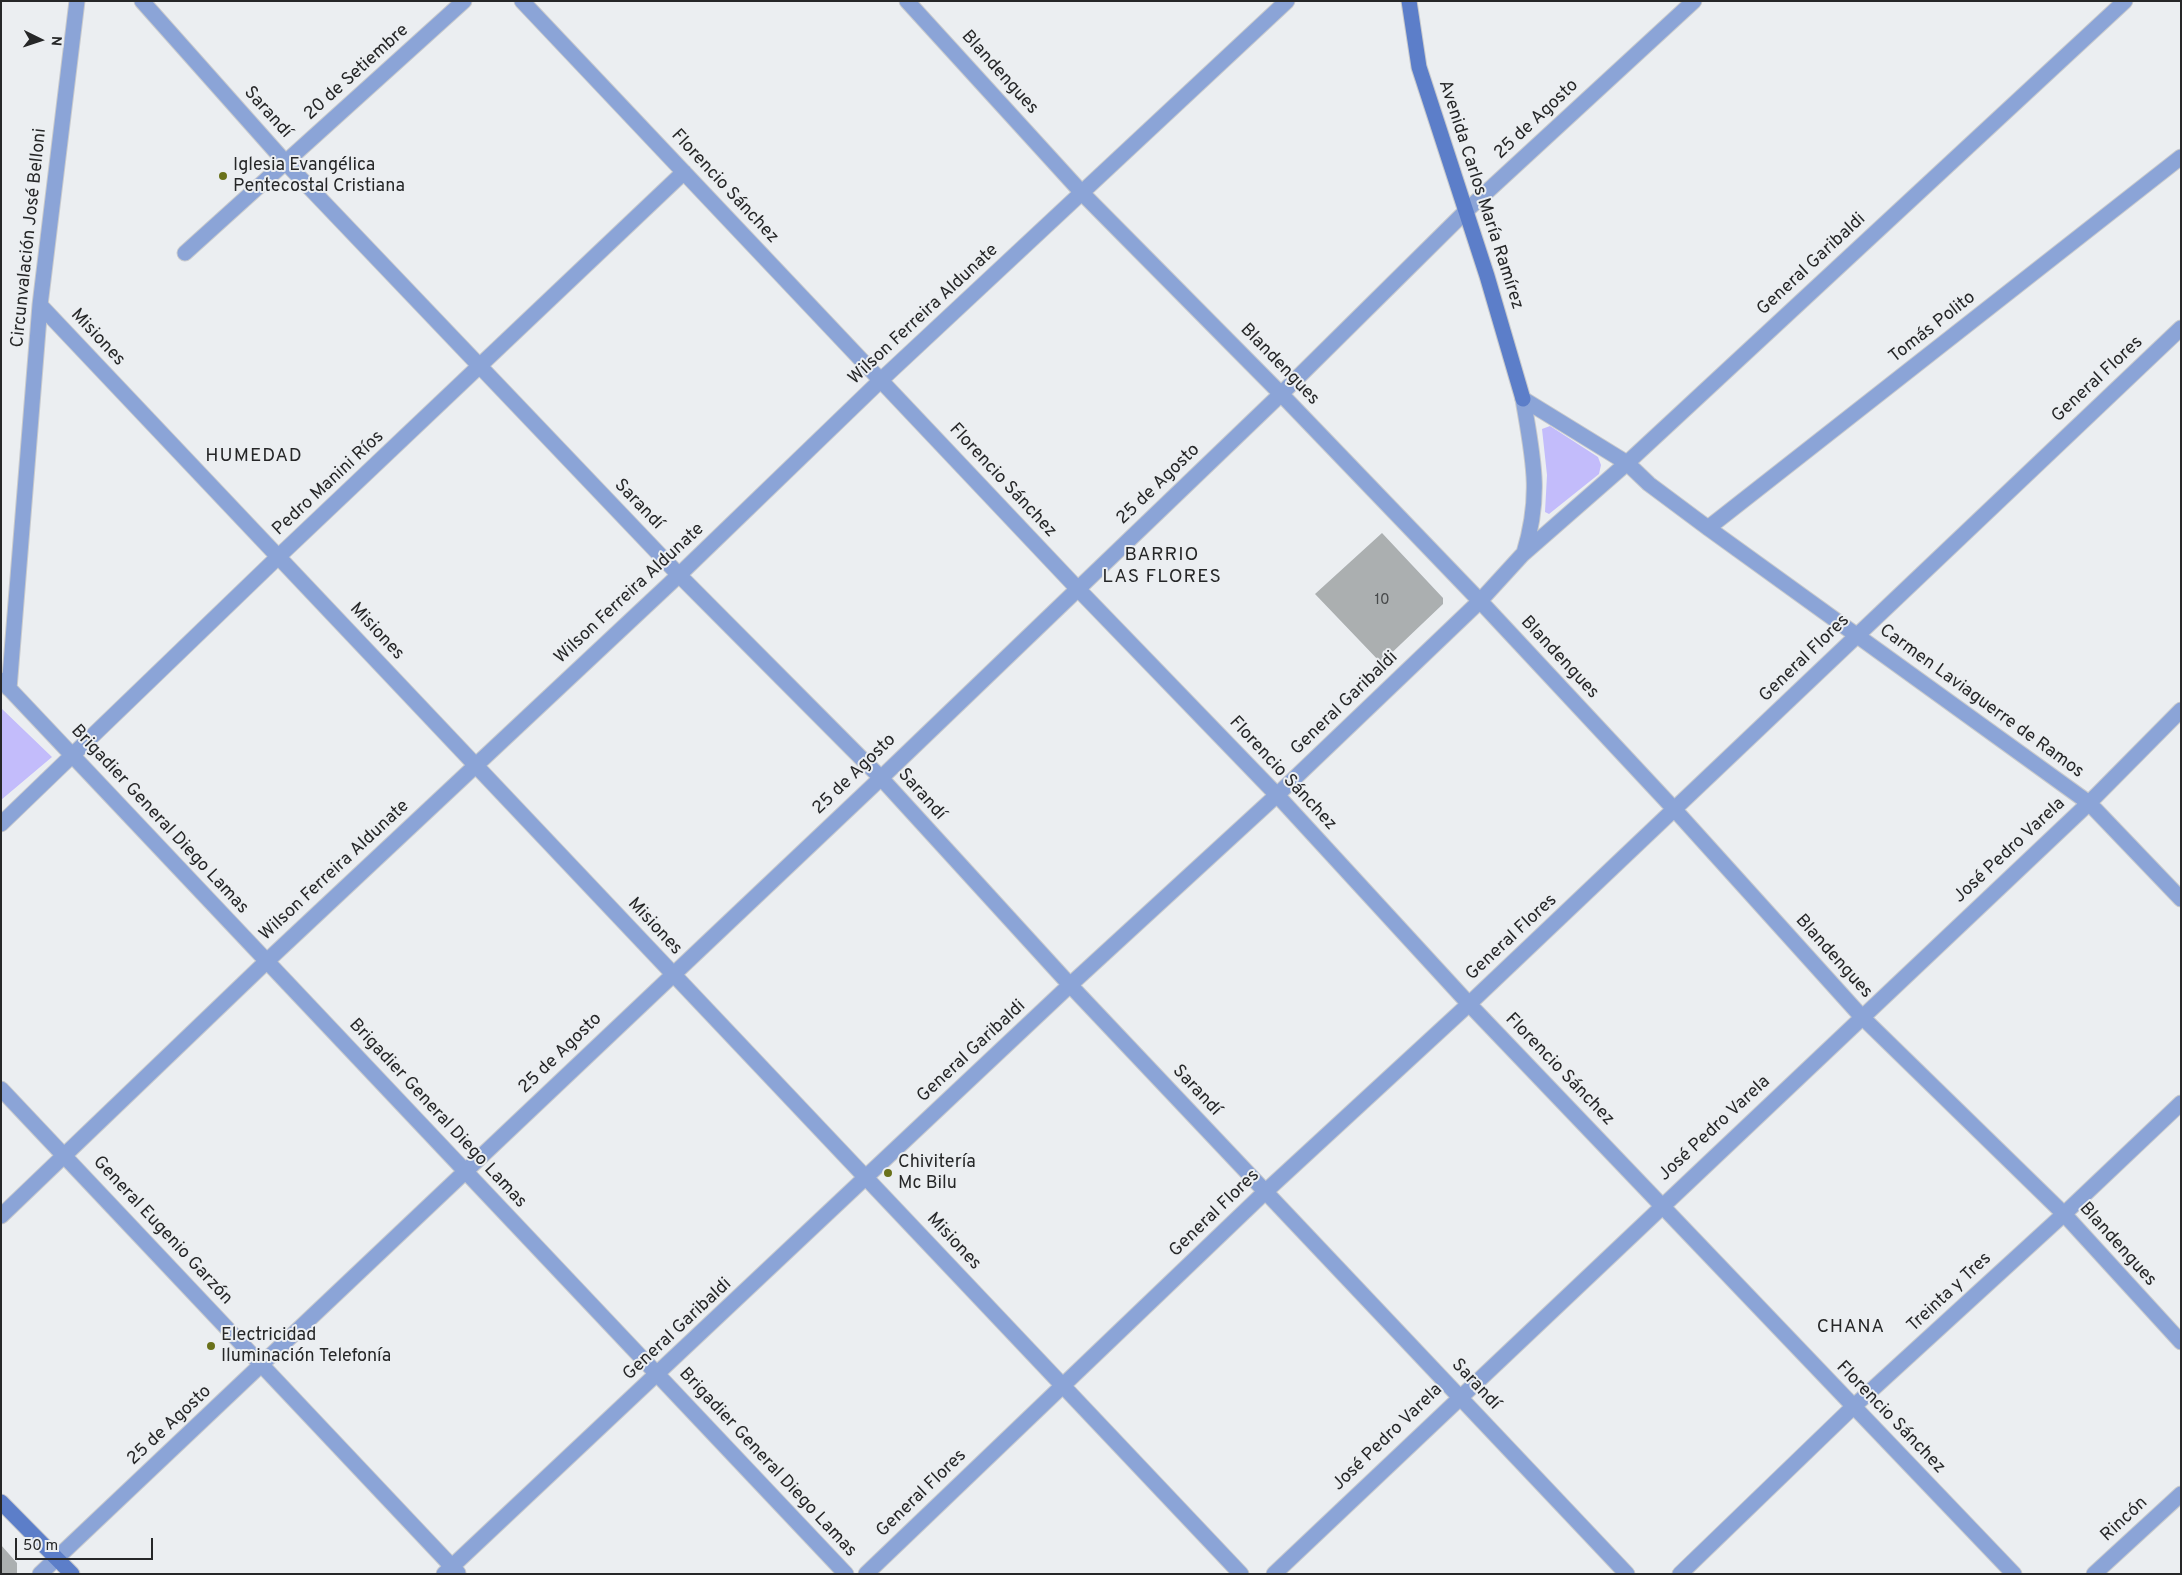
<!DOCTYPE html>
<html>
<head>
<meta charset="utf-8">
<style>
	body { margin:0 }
	#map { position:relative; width:2182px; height:1575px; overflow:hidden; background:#ebeef1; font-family:Overpass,sans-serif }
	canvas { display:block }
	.frame { position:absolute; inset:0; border:2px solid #262728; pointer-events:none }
	.north { position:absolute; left:15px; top:15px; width:50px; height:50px; -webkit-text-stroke:4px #ebeef1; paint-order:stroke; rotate:94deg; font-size:14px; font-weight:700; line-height:20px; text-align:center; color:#262728 }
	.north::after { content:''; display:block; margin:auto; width:18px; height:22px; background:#262728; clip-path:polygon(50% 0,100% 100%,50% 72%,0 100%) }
	.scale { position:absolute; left:15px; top:1538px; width:138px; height:22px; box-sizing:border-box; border:2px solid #262728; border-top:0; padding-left:6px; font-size:15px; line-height:18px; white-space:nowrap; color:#262728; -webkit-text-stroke:4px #ebeef1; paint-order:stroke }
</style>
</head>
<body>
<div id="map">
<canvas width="2182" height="1575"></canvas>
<div class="frame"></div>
<div class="north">N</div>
<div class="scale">50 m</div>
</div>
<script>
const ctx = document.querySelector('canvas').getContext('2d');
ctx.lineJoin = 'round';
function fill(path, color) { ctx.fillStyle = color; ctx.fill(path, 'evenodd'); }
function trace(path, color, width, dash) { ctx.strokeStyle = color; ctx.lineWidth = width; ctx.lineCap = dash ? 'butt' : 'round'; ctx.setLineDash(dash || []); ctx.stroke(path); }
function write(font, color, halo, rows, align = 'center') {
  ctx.font = font + ' Overpass,sans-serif'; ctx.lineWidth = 4; ctx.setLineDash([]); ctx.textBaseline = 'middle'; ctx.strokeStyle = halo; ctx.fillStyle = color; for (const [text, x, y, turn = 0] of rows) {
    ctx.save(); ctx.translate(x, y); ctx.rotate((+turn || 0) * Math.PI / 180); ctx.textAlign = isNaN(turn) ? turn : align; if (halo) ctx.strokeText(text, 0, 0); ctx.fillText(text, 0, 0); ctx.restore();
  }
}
fill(new Path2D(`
	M 1550,426 L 1598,457 L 1601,465 L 1599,474 L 1549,514 L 1545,512 L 1547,475 L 1542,429 Z
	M 1,708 L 52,757 L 1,800 Z`), '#c3bcfb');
fill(new Path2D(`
	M 1382,533 L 1443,598 L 1443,604 L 1381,663 L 1315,594 Z
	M 1,1545 L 17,1563 L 17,1574 L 1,1574 Z`), '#abafb0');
const street = new Path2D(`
	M 142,1 L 286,163 L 679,575 L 881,778 L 1070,985 L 1627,1574
	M 522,1 L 1077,588 L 1277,795 L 1469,1004 L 2014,1574
	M 907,1 L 1083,194 L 1281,394 L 1480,601 L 1675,810 L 1861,1016 L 2064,1214 L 2181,1342
	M 185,253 L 464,1
	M 40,305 L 1241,1574
	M 1523,399 L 1627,463 L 1649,484 L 1708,528 L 2089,803 L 2181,899
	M 1523,399 C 1533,458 1542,494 1524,553
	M 1708,528 L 2181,157
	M 1,680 L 846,1574
	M 9,689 L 40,305 L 77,1
	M 1,824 L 278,557 L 684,172
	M 1,1089 L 458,1573
	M 1,1216 L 267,961 L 679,575 L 881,380 L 1287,1
	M 40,1574 L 881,778 L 1281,394 L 1466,211 L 1694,1
	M 444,1574 L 1070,985 L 1277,795 L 1480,601 L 1523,554 L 1627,463 L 2125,1
	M 866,1574 L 1265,1192 L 1469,1004 L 2181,328
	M 1274,1574 L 2089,803 L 2181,710
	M 1680,1574 L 1853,1407 L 2064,1214 L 2181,1103
	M 2094,1574 L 2181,1494`);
const secondary = new Path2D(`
	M 1409,1 L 1419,67 L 1487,276 L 1523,399
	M 1,1502 L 72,1574`);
trace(street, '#c8cacd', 17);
trace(secondary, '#c8cacd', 17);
trace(street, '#8ba4d7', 15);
trace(secondary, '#5c7ec9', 15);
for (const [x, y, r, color] of [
	[223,176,5,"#69711a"],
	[888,1173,5,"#69711a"],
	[211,1346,5,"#69711a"]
]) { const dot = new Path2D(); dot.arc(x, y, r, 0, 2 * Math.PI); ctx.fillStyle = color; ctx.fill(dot); trace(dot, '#ebeef1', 2); }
write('15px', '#47494a', null, [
	["10",1382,601]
]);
write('18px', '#262728', '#ebeef1', [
	["20 de Setiembre",357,73,-42],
	["Blandengues",999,73,48],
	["Sarandí",267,113,48],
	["25 de Agosto",1537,120,-43],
	["Florencio Sánchez",724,187,47],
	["Avenida Carlos María Ramírez",1480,195,72],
	["Circunvalación José Belloni",30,238,-84],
	["General Garibaldi",1812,265,-43],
	["Wilson Ferreira Aldunate",924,315,-43],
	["Tomás Polito",1933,328,-38],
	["Misiones",97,338,47],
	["Blandengues",1279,365,46],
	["General Flores",2098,380,-43],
	["Florencio Sánchez",1002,481,47],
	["Pedro Manini Ríos",329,484,-43],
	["25 de Agosto",1159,485,-44],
	["Sarandí",638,505,46],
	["Wilson Ferreira Aldunate",630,594,-43],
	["Misiones",376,632,47],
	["Blandengues",1559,658,47],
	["General Flores",1805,659,-44],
	["Carmen Laviaguerre de Ramos",1981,702,36],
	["General Garibaldi",1345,704,-44],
	["Florencio Sánchez",1282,774,47],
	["25 de Agosto",855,775,-44],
	["Sarandí",921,795,48],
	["Brigadier General Diego Lamas",159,820,47],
	["José Pedro Varela",2010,851,-43],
	["Wilson Ferreira Aldunate",335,871,-43],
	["Misiones",654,927,47],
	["General Flores",1512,938,-43],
	["Blandengues",1833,957,48],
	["General Garibaldi",972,1052,-43],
	["25 de Agosto",561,1054,-44],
	["Florencio Sánchez",1559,1070,46],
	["Sarandí",1196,1091,47],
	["Brigadier General Diego Lamas",437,1114,47],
	["José Pedro Varela",1715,1129,-43],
	["General Flores",1215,1214,-44],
	["General Eugenio Garzón",162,1231,47],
	["Misiones",953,1242,47],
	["Blandengues",2117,1245,48],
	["Treinta y Tres",1950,1293,-43],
	["General Garibaldi",678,1330,-43],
	["Sarandí",1475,1385,47],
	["Florencio Sánchez",1890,1418,46],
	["25 de Agosto",170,1426,-43],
	["José Pedro Varela",1388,1438,-44],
	["Brigadier General Diego Lamas",767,1463,47],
	["General Flores",922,1494,-44],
	["Rincón",2125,1520,-43]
]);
write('18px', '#262728', '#ebeef1', [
	["Iglesia Evangélica",233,166],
	["Pentecostal Cristiana",233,187],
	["Chivitería",898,1163],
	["Mc Bilu",898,1184],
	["Electricidad",221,1336],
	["Iluminación Telefonía",221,1357]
], 'left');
ctx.letterSpacing = '1px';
write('19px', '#262728', '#ebeef1', [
	["HUMEDAD",254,457],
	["BARRIO",1162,556],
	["LAS FLORES",1162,578],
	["CHANA",1851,1328]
]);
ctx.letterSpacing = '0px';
</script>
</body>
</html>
